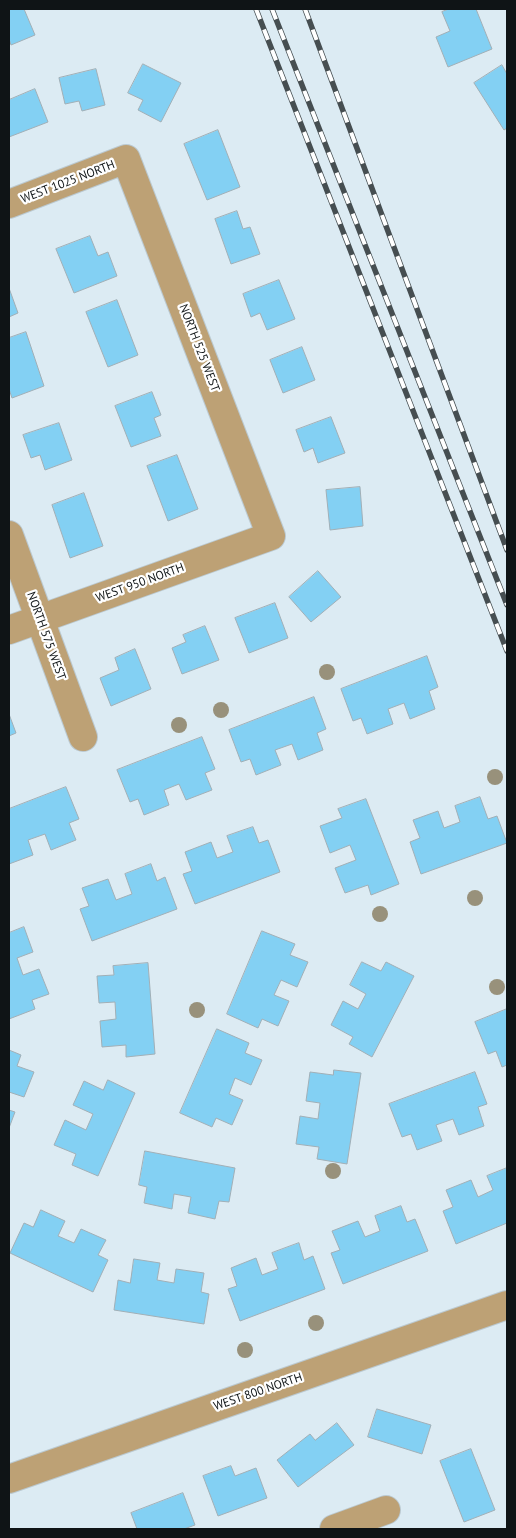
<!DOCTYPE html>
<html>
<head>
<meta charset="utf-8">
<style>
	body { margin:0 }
	#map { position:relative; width:516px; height:1538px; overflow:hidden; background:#dcebf3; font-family:"PT Sans",sans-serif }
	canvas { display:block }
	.frame { position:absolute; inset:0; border:10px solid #0f1416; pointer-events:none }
</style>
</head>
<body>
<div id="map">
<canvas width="516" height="1538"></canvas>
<div class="frame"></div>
</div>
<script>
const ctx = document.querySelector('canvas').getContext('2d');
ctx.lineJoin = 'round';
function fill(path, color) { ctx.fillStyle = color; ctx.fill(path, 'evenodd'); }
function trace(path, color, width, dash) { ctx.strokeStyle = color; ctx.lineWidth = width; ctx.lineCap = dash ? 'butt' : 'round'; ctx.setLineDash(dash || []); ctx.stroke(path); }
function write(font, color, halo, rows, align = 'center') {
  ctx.font = font + ' "PT Sans",sans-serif'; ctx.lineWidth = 4.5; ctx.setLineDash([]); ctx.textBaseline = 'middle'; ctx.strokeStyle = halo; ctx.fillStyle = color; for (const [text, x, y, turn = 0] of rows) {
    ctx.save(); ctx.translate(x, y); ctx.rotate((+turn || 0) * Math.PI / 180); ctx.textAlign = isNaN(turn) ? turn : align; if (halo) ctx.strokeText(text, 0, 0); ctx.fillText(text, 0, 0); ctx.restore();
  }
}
const building = new Path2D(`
	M 9,9 L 24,9 L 35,35 L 11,45 L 9,39 Z
	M 449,9 L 476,9 L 492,49 L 448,67 L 436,37 L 450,31 L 442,12 Z
	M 143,64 L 181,83 L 161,122 L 138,110 L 143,100 L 128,93 Z
	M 502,65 L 507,74 L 507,128 L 504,130 L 474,83 Z
	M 96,69 L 105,105 L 82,111 L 79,101 L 65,104 L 59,78 Z
	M 35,89 L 48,122 L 9,137 L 9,100 Z
	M 218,130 L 240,187 L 207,200 L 184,144 Z
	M 237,211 L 243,229 L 250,227 L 260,254 L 231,264 L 215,219 Z
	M 90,236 L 98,256 L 108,252 L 117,276 L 74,293 L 56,249 Z
	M 279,280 L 295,319 L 267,330 L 260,313 L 251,317 L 243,294 Z
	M 9,288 L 18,313 L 9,317 Z
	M 117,300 L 138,355 L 108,367 L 86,312 Z
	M 26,332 L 44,386 L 12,398 L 9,389 L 9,338 Z
	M 302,347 L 315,380 L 283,393 L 270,360 Z
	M 152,392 L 161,415 L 154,418 L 161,436 L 131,447 L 115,406 Z
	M 331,417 L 345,453 L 318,463 L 313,448 L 304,452 L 296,430 Z
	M 59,423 L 72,460 L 45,470 L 40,455 L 31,458 L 23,435 Z
	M 177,455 L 198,509 L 168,521 L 147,466 Z
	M 360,487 L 363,526 L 330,530 L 326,490 Z
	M 84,493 L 103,546 L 70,558 L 52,505 Z
	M 318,571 L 341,597 L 311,622 L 289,597 Z
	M 275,603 L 288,638 L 249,653 L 235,618 Z
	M 205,626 L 219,660 L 182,674 L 172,648 L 186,642 L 183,635 Z
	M 135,649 L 151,689 L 111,706 L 100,678 L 119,670 L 115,658 Z
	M 427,656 L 438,687 L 429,691 L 435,709 L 410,719 L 404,703 L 388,709 L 393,724 L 367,734 L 361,718 L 353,721 L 341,689 Z
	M 314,697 L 326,729 L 317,733 L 323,750 L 298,760 L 292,744 L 275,750 L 281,765 L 256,775 L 250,759 L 241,762 L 229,730 Z
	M 9,714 L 16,733 L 9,736 Z
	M 202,737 L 215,769 L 205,773 L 212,790 L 186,800 L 179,784 L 164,790 L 169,805 L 144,815 L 138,799 L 130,802 L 117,770 Z
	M 66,787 L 79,819 L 69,823 L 76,840 L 51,850 L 45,834 L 28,840 L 33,855 L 9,864 L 9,809 Z
	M 480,797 L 488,819 L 497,816 L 507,843 L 421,874 L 410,842 L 420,838 L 413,820 L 438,811 L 444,828 L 460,822 L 455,806 Z
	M 366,799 L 399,884 L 371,895 L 368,885 L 345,893 L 335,868 L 356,860 L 350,845 L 330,853 L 320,826 L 342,818 L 338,809 Z
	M 253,827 L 259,843 L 268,840 L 280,872 L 195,904 L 183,874 L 192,871 L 185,852 L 211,842 L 217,858 L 233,852 L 227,836 Z
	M 151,864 L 157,881 L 165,877 L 177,909 L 92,941 L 80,909 L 89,906 L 82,888 L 108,879 L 116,900 L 132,894 L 125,874 Z
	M 24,927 L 33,952 L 17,958 L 23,975 L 39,969 L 49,994 L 32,1000 L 35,1009 L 9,1019 L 9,933 Z
	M 262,931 L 295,944 L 290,955 L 308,962 L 297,987 L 281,980 L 274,995 L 289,1001 L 278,1026 L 262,1019 L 258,1028 L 227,1014 Z
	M 362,962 L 381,971 L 386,962 L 414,976 L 372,1057 L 349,1044 L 353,1037 L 331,1025 L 343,1001 L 358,1009 L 366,994 L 350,985 Z
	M 148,963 L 155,1054 L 126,1057 L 126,1045 L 102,1047 L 100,1021 L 116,1019 L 115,1002 L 99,1003 L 97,976 L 114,975 L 113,966 Z
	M 507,1009 L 507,1065 L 502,1067 L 496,1051 L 488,1054 L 475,1022 Z
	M 217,1029 L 249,1043 L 245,1053 L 262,1060 L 251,1085 L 235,1078 L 229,1094 L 243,1100 L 232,1125 L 216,1118 L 212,1127 L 180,1113 Z
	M 9,1050 L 21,1055 L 17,1066 L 34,1072 L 24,1097 L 9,1092 Z
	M 334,1070 L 361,1073 L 347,1164 L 317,1159 L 319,1147 L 296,1144 L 300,1116 L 318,1119 L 320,1103 L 306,1101 L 310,1072 L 333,1075 Z
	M 475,1072 L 487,1104 L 478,1107 L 484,1126 L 459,1135 L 453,1119 L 436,1125 L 442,1141 L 417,1150 L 411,1134 L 402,1137 L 389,1104 Z
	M 108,1080 L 135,1093 L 98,1176 L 72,1165 L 76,1154 L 54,1145 L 65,1120 L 86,1130 L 93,1114 L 73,1105 L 84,1081 L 103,1090 Z
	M 9,1110 L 15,1112 L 9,1128 Z
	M 145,1151 L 235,1168 L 229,1202 L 219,1201 L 215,1219 L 188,1213 L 191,1197 L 174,1194 L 172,1209 L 144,1203 L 147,1187 L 139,1185 Z
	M 507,1168 L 507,1223 L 456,1244 L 443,1211 L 453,1207 L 446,1190 L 471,1180 L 478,1197 L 493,1190 L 487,1176 Z
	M 401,1206 L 407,1222 L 415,1219 L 428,1251 L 343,1284 L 331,1253 L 340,1250 L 332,1231 L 358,1221 L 365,1237 L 380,1231 L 375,1216 Z
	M 41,1210 L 65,1221 L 58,1236 L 74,1243 L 81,1229 L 106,1240 L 98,1255 L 108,1260 L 93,1292 L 10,1253 L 24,1223 L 33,1227 Z
	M 299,1243 L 304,1260 L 313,1256 L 325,1289 L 240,1321 L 228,1289 L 237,1286 L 231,1268 L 256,1258 L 262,1275 L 278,1269 L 272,1253 Z
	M 134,1259 L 160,1263 L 157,1280 L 174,1283 L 176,1269 L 204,1273 L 201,1292 L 209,1294 L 204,1324 L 114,1310 L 118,1280 L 130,1283 Z
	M 377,1409 L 431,1425 L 422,1454 L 368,1437 Z
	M 337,1423 L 354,1445 L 298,1487 L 277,1460 L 310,1434 L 315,1440 Z
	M 471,1449 L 495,1510 L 464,1522 L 440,1461 Z
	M 231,1466 L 235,1476 L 256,1468 L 267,1498 L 218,1516 L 203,1476 Z
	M 183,1493 L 195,1525 L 184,1529 L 137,1529 L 131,1513 Z`);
fill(building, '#83d0f3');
trace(building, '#a1afb6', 1);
const minor = new Path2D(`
	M 9,204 L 126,159 L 271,536 L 9,630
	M 9,535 L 83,737
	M 9,1479 L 507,1305
	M 334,1529 L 386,1510`);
trace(minor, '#bbc9d0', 30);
trace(minor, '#bda175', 28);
const rail = new Path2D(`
	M 256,9 L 507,651
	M 272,9 L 507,605
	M 305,9 L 507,550`);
trace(rail, '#464e51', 5.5);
trace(rail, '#fff', 4, [11]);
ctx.fillStyle = '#98917b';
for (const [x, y] of [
	[327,672],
	[221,710],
	[179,725],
	[495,777],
	[475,898],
	[380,914],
	[497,987],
	[197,1010],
	[333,1171],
	[316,1323],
	[245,1350]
]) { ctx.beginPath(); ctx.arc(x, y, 8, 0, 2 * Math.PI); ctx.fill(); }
write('12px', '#0f1416', '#fff', [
	["WEST 1025 NORTH",68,182,-21],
	["NORTH 525 WEST",199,348,69],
	["WEST 950 NORTH",140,583,-20],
	["NORTH 575 WEST",46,636,70],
	["WEST 800 NORTH",258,1392,-19]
]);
</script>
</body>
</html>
